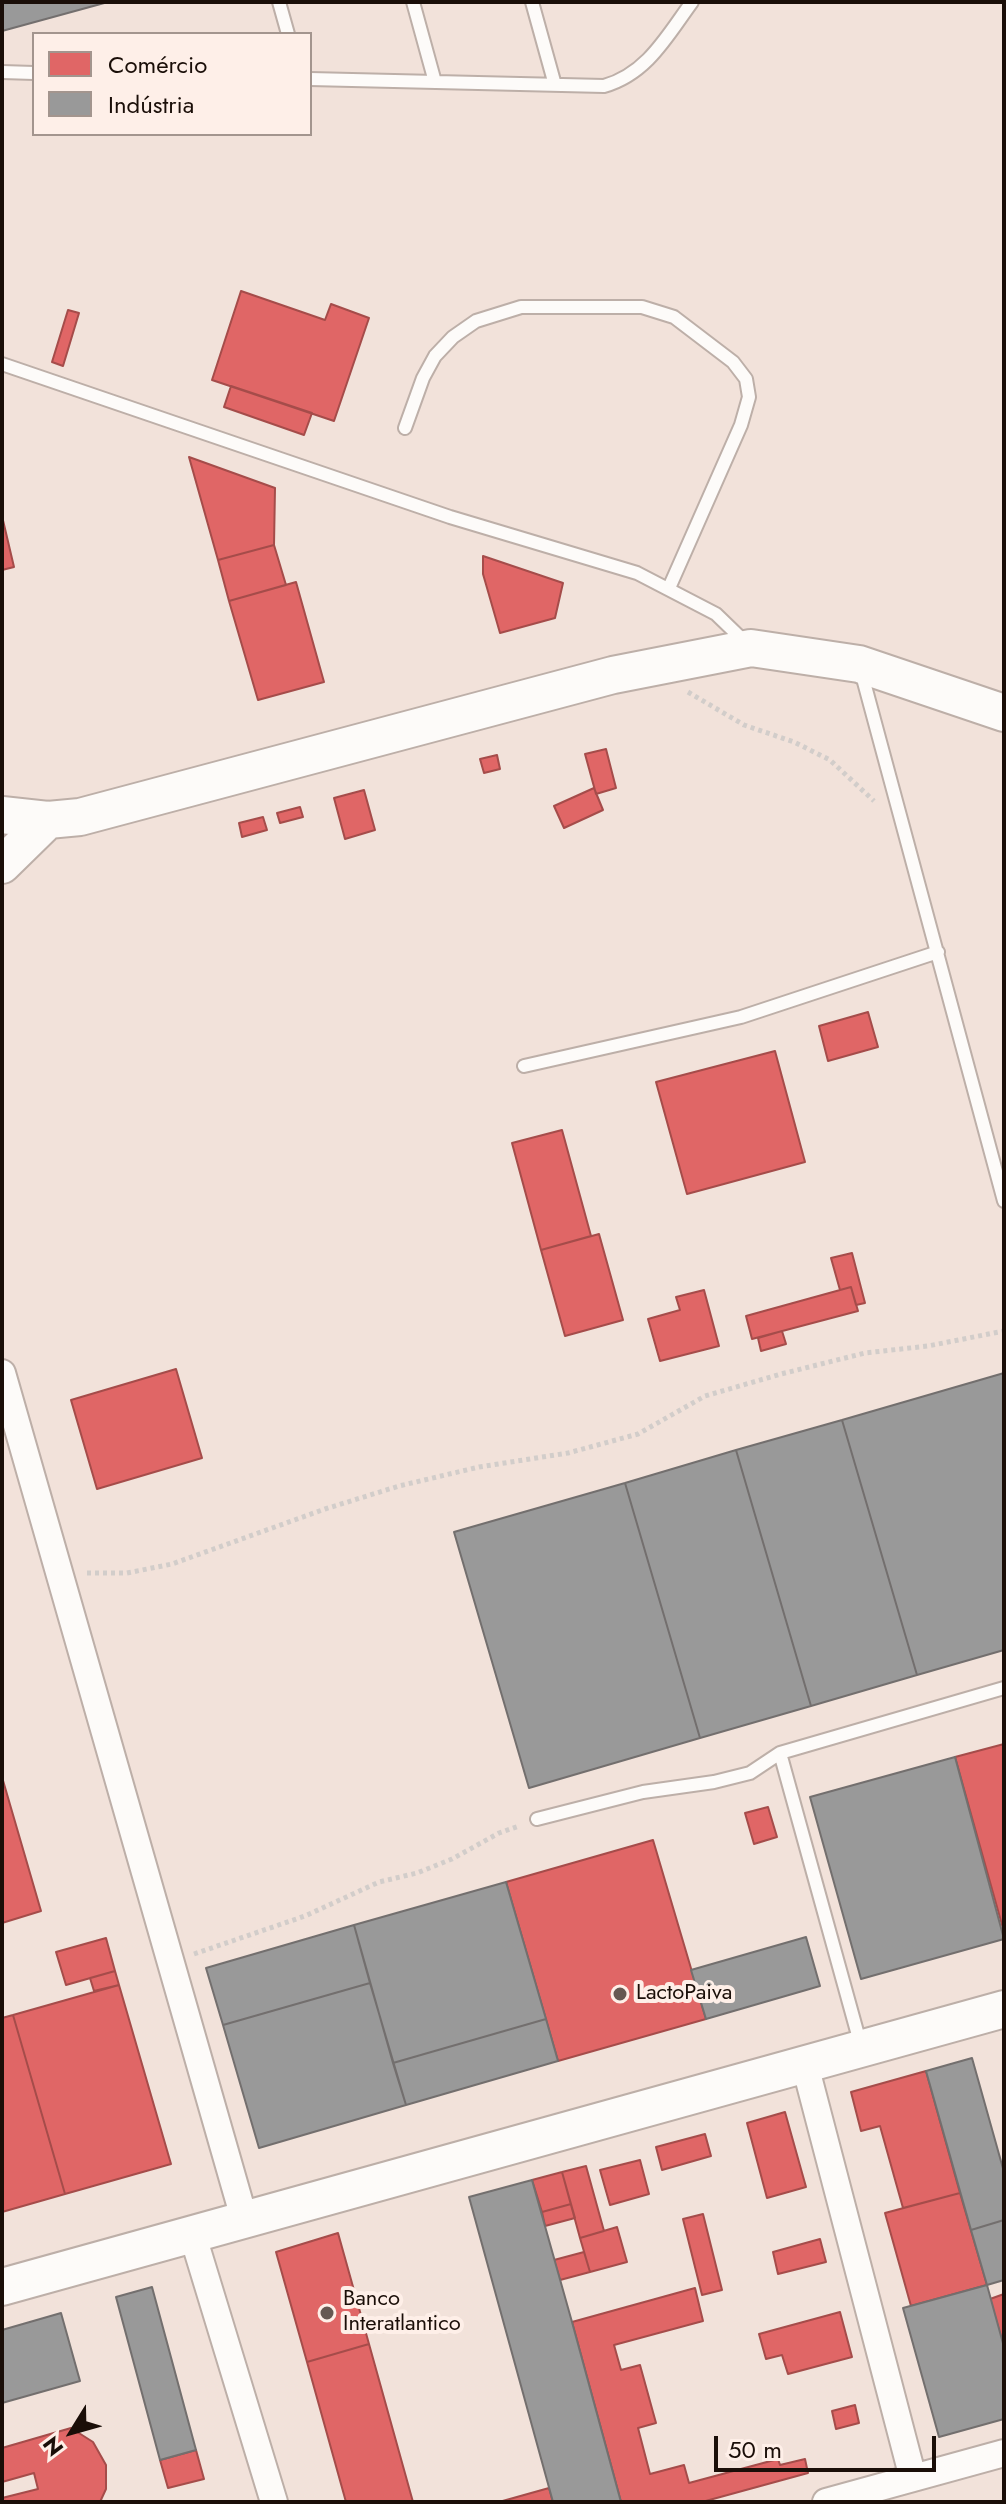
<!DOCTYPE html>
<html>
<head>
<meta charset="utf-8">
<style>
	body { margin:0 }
	#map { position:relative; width:1006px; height:2504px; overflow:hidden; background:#f2e2da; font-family:Jost,sans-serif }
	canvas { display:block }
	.frame { position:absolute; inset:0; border:4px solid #1a0e08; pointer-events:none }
	.legend { position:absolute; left:32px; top:32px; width:280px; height:104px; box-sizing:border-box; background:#feefe8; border:2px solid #a3958e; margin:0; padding:10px 14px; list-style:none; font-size:24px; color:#1a0e08 }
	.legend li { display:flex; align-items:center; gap:16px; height:40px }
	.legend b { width:40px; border:2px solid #a3958e }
	.north { position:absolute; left:32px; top:2392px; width:80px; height:80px; -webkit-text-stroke:6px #feefe8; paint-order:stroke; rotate:233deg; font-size:22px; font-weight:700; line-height:32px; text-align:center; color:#1a0e08 }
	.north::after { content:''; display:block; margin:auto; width:28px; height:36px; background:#1a0e08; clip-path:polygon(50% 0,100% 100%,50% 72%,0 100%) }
	.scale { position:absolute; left:714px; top:2436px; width:222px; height:36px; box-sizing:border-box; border:4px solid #1a0e08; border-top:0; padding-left:10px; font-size:24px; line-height:28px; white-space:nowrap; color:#1a0e08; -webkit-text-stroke:6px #feefe8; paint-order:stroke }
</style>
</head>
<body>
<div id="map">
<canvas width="1006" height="2504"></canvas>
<div class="frame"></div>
<ul class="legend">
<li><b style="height:22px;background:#e06666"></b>Comércio</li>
<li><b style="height:22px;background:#999"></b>Indústria</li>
</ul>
<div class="north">N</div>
<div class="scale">50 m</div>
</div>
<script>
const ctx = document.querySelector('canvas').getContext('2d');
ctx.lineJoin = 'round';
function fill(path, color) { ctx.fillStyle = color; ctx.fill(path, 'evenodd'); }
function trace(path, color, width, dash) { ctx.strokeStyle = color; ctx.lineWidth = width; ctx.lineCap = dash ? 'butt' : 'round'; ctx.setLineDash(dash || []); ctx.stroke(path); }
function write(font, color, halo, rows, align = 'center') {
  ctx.font = font + ' Jost,sans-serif'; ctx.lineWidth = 8; ctx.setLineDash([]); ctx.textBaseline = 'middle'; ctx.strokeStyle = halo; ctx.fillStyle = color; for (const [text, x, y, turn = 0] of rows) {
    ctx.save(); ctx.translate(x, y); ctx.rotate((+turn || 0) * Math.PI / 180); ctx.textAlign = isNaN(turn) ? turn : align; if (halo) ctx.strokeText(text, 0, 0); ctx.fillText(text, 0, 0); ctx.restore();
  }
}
const shops = new Path2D(`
	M 241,291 L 325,320 L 331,304 L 369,318 L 334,421 L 212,380 Z
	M 68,310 L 79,313 L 63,366 L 52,362 Z
	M 231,386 L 312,413 L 304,435 L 224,407 Z
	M 189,457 L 275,488 L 274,545 L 218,560 Z
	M 2,516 L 14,567 L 2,570 Z
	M 274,545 L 286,585 L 229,601 L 218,560 Z
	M 483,556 L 563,583 L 555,618 L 500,633 L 483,574 Z
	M 296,582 L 324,682 L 258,700 L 229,601 Z
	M 606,749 L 616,788 L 596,794 L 585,754 Z
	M 497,755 L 500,769 L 484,773 L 480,759 Z
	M 594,788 L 603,810 L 564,828 L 554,806 Z
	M 364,790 L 375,830 L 345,839 L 334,798 Z
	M 300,807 L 303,817 L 280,823 L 277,813 Z
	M 263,817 L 267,830 L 242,837 L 239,823 Z
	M 868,1012 L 878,1047 L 828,1061 L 819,1026 Z
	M 775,1051 L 805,1162 L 687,1194 L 656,1082 Z
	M 562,1130 L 591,1236 L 541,1250 L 512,1143 Z
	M 599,1234 L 623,1320 L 565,1336 L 541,1250 Z
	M 852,1253 L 865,1303 L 856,1305 L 851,1287 L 840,1290 L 831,1258 Z
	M 851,1287 L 858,1311 L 752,1339 L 746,1316 Z
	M 704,1290 L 719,1346 L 660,1361 L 648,1319 L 680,1310 L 676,1297 Z
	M 782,1331 L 786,1344 L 761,1351 L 758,1338 Z
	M 176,1369 L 202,1458 L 97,1489 L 71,1400 Z
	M 1004,1744 L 1004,1932 L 955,1757 Z
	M 2,1777 L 41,1911 L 2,1923 Z
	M 768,1807 L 777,1837 L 754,1844 L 745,1813 Z
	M 653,1840 L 706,2019 L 558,2061 L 506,1882 Z
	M 106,1938 L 115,1971 L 66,1985 L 56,1952 Z
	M 115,1971 L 119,1985 L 94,1991 L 90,1978 Z
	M 119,1985 L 171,2164 L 65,2194 L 13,2015 Z
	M 13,2015 L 65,2194 L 2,2212 L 2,2018 Z
	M 926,2071 L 960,2193 L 903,2208 L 880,2126 L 861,2131 L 851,2092 Z
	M 785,2112 L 806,2187 L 767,2198 L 747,2123 Z
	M 705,2134 L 711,2156 L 662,2170 L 656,2147 Z
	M 640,2160 L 649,2194 L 610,2205 L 600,2170 Z
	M 586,2166 L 604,2231 L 580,2238 L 562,2172 Z
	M 562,2172 L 571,2204 L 542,2212 L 532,2180 Z
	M 960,2193 L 987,2285 L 911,2306 L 885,2213 Z
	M 571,2204 L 575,2218 L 545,2226 L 542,2212 Z
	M 703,2214 L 722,2290 L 702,2295 L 683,2219 Z
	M 617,2227 L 627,2262 L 590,2272 L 580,2238 Z
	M 338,2233 L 369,2344 L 307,2362 L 276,2252 Z
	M 820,2239 L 826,2262 L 778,2274 L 773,2252 Z
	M 584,2252 L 590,2272 L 560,2280 L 554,2260 Z
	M 695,2288 L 703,2321 L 614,2345 L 621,2370 L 640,2365 L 656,2423 L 638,2428 L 650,2474 L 684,2465 L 689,2483 L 778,2459 L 780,2465 L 805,2459 L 808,2473 L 702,2502 L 621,2502 L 572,2322 Z
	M 1004,2294 L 1004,2347 L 990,2299 Z
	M 840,2312 L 852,2357 L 788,2374 L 782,2355 L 766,2359 L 759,2334 Z
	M 369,2344 L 413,2502 L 346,2502 L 307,2362 Z
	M 855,2405 L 859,2423 L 836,2429 L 832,2411 Z
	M 71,2428 L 93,2442 L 106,2465 L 106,2489 L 100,2502 L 2,2502 L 2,2498 L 38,2489 L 34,2473 L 2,2482 L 2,2448 Z
	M 196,2450 L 204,2479 L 168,2488 L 160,2460 Z
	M 549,2488 L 553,2502 L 499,2502 Z`);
fill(shops, '#e06666');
trace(shops, '#a54c4a', 2);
const industry = new Path2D(`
	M 2,2 L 108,2 L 2,31 Z
	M 1004,1373 L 1004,1650 L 917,1675 L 842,1420 Z
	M 842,1420 L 917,1675 L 811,1706 L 736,1450 Z
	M 736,1450 L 811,1706 L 700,1738 L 625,1483 Z
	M 625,1483 L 700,1738 L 529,1788 L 454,1532 Z
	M 955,1757 L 1004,1939 L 861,1979 L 810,1797 Z
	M 506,1882 L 546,2019 L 393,2063 L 354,1925 Z
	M 354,1925 L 370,1983 L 223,2025 L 206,1968 Z
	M 806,1937 L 820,1986 L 706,2019 L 691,1970 Z
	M 370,1983 L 406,2105 L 259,2148 L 223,2025 Z
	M 546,2019 L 558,2061 L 406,2105 L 393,2063 Z
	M 972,2058 L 1004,2172 L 1004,2220 L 971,2230 L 926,2071 Z
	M 532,2180 L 572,2322 L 621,2502 L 553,2502 L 469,2197 Z
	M 1004,2220 L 1004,2280 L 987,2285 L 971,2230 Z
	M 987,2285 L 1004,2347 L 1004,2419 L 939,2437 L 903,2308 Z
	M 152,2287 L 196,2450 L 160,2460 L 116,2297 Z
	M 61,2313 L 80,2381 L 2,2403 L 2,2330 Z`);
fill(industry, '#999');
trace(industry, '#736f6e', 2);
const lane = new Path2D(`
	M 279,2 L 288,34
	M 413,2 L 435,82
	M 532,2 L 555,85
	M 2,72 L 34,73
	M 310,79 L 604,86 C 647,74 667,36 692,2
	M 2,364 L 450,517 L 637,573 L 716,614 L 746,643
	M 405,428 L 423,378 L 435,356 L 453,337 L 476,321 L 521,307 L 642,307 L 674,317 L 733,362 L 746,379 L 749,397 L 741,425 L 669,588
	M 861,671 L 1004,1201
	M 524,1066 L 741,1017 L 938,952
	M 780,1753 L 861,2046
	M 537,1819 L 643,1792 L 714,1782 L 750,1773 L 780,1753 L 1004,1688`);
const street = new Path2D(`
	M 2,1373 L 244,2218
	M 805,2065 L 913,2478
	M 192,2233 L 274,2502
	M 826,2502 L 1004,2453`);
const secondary = new Path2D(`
	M 2,815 L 48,820 L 80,817 L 613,675 L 751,648 L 859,664 L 1004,713
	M 2,865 L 48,820
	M 2,2287 L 1004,2009`);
trace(lane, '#bdafa8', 16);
trace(street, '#bdafa8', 30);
trace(secondary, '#bdafa8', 40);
trace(new Path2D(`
	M 688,692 L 744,725 L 794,742 L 830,760 L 874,801
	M 87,1573 L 127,1573 L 172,1564 L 325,1509 L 399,1486 L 479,1467 L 568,1453 L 638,1434 L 705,1396 L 781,1374 L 865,1353 L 928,1346 L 1004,1331
	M 194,1954 L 305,1916 L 379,1882 L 417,1873 L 452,1859 L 499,1833 L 519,1826`), '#d2cdca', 5, [4, 4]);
trace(lane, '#fdfbf9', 12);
trace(street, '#fdfbf9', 26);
trace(secondary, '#fdfbf9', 36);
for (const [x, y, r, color] of [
	[620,1994,8,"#665852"],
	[327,2313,8,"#665852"]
]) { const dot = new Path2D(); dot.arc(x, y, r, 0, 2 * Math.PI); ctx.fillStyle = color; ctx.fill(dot); trace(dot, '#feefe8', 3); }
write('22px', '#1a0e08', '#feefe8', [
	["LactoPaiva",636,1994],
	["Banco",343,2300],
	["Interatlantico",343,2325]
], 'left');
</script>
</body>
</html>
